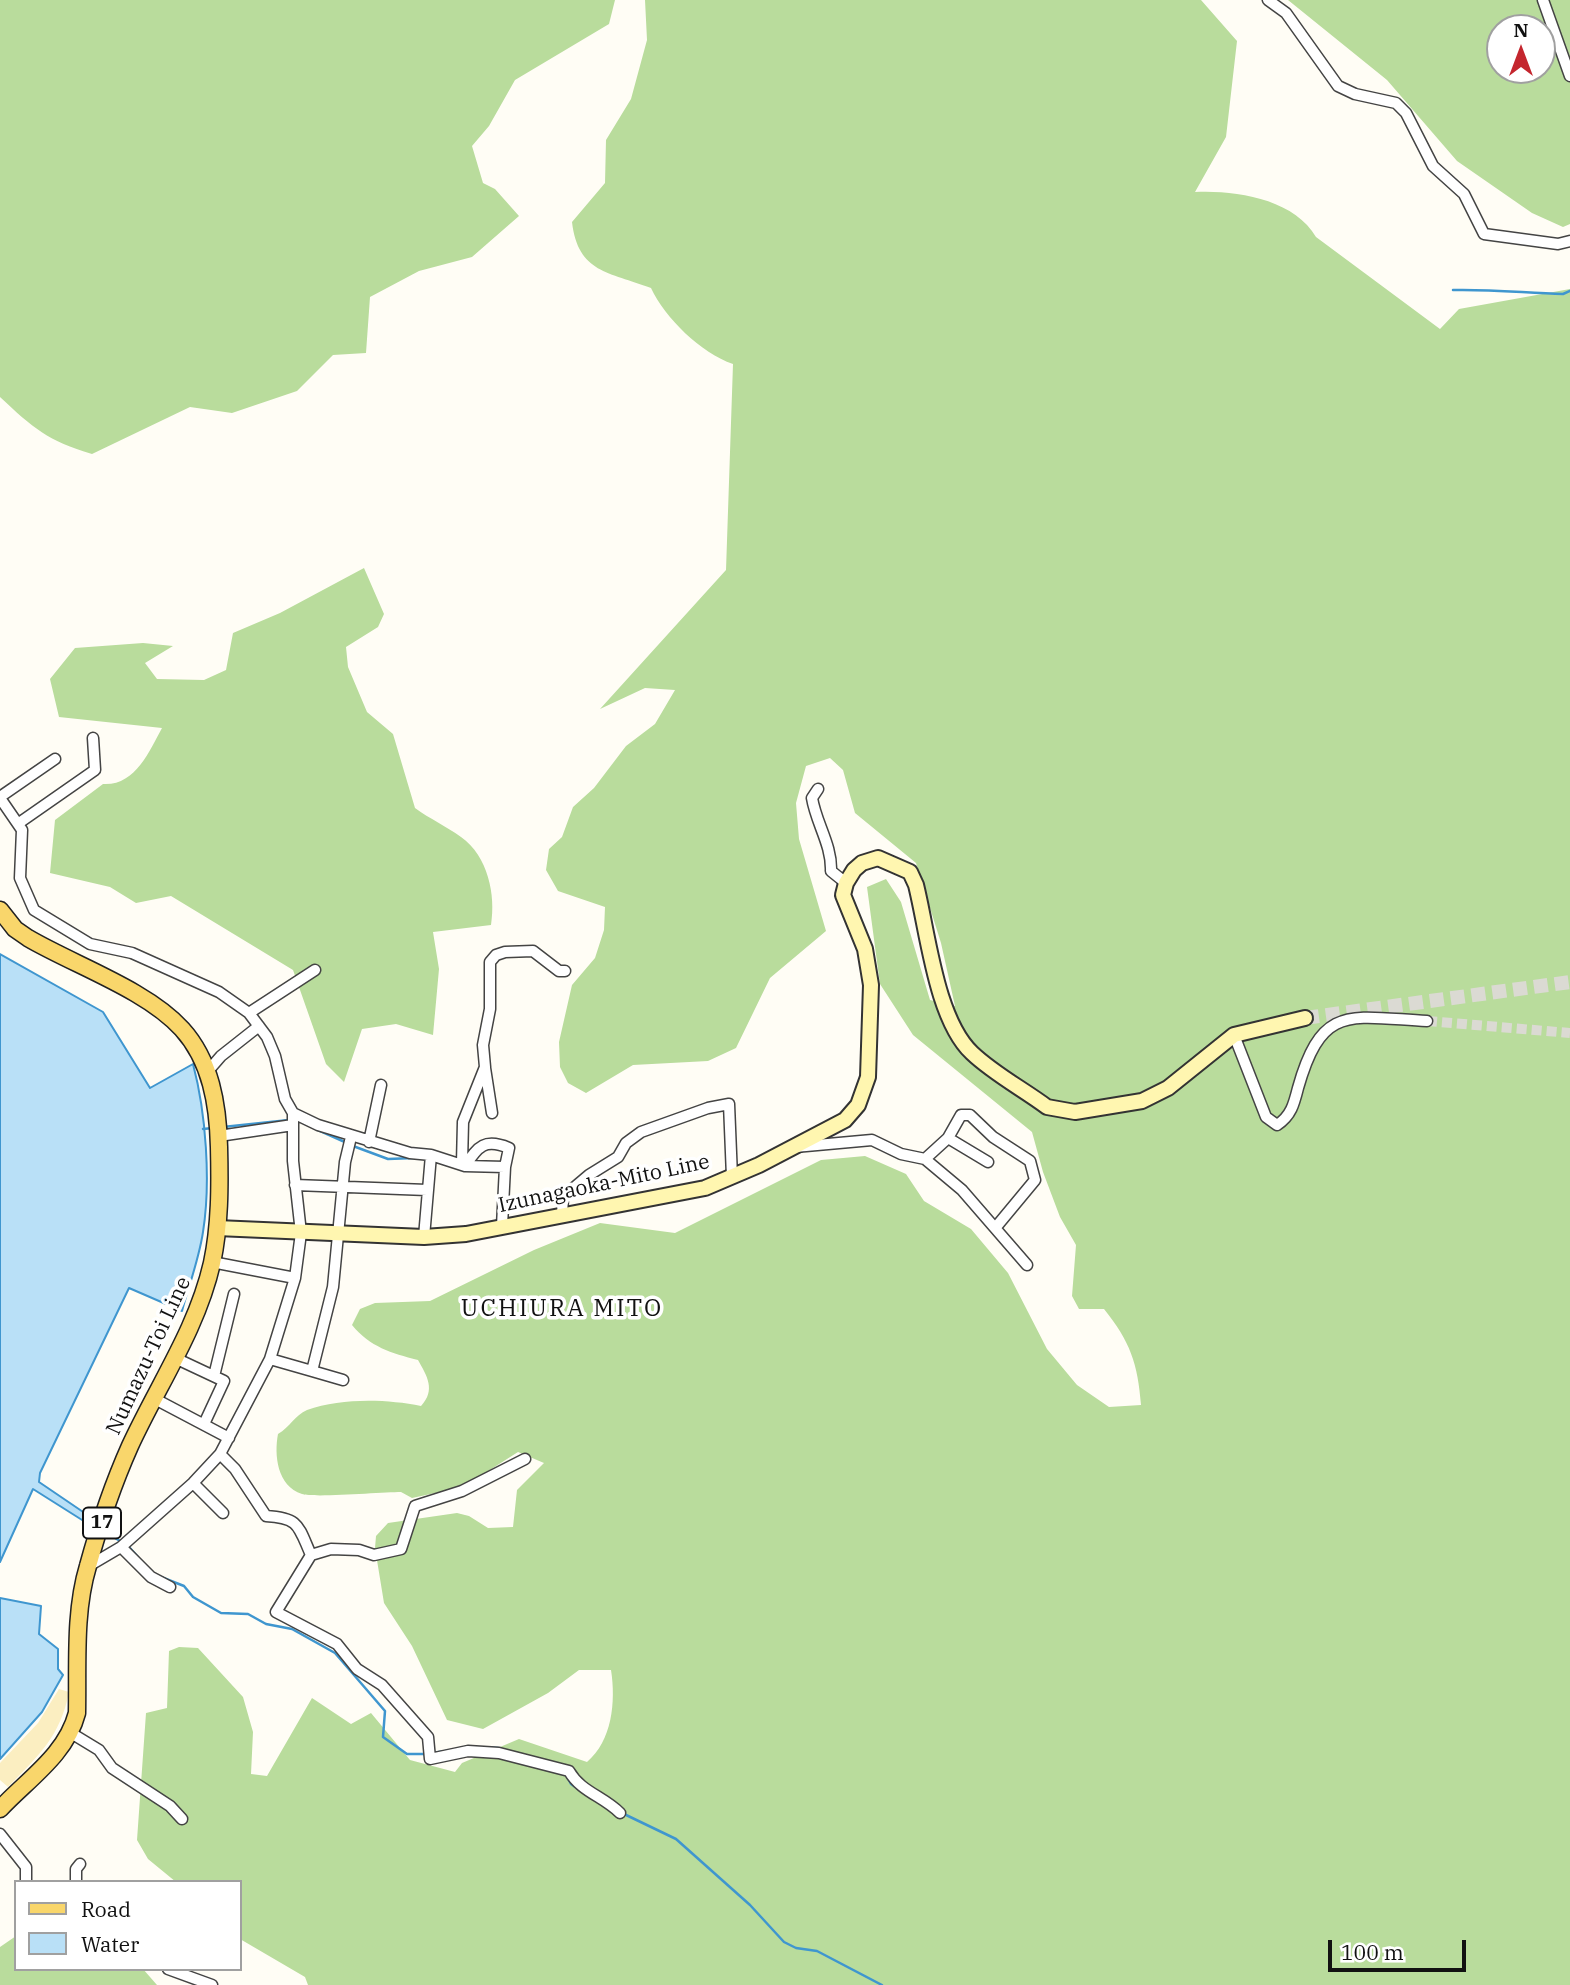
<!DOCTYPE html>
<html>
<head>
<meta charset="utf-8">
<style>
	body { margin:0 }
	#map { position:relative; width:1570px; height:1985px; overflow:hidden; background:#fffdf5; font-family:"IBM Plex Serif",serif }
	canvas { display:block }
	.legend { position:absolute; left:14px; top:1880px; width:228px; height:91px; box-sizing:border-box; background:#fff; border:2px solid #a0a0a0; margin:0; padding:9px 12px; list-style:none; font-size:21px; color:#111 }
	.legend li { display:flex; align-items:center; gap:14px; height:35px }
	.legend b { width:35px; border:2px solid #a0a0a0 }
	.north { position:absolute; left:1486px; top:14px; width:70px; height:70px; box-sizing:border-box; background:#fff; border:2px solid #a0a0a0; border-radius:50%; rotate:0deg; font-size:19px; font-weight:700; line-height:28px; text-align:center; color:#111 }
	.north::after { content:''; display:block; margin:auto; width:24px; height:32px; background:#c4262e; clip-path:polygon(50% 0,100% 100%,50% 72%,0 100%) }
	.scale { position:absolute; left:1328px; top:1940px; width:138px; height:32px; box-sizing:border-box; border:4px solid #111; border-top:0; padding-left:9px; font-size:21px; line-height:24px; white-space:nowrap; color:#111; -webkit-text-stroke:5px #fff; paint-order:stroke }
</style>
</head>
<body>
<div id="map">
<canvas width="1570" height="1985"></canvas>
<ul class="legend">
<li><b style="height:9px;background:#f9d66b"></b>Road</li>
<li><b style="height:19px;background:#b9e0f7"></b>Water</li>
</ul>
<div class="north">N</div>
<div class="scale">100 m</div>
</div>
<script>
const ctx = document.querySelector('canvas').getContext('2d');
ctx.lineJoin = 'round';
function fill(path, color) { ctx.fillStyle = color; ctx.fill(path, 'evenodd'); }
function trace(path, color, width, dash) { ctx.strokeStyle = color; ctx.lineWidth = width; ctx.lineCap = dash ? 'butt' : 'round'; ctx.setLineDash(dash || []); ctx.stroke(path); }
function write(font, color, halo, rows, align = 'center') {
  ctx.font = font + ' "IBM Plex Serif",serif'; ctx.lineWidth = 7; ctx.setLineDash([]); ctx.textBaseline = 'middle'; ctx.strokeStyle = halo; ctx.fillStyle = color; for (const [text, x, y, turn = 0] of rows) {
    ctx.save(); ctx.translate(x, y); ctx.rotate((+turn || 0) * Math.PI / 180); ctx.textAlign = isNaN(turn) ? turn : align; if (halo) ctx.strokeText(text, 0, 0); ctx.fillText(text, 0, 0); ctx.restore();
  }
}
fill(new Path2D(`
	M 0,0 L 615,0 L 609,24 L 515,80 L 489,126 L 472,146 L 483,183 L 495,189 L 519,216 L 472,257 L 419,271 L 370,297 L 366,353 L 333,355 L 297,391 L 232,413 L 190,407 L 92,454 C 48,441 33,428 0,397 Z
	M 645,0 L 1201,0 L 1237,41 L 1226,137 L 1195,192 C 1236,190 1294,199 1316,237 L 1440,329 L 1459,309 L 1570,289 L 1570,1985 L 308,1985 L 305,1977 L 240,1939 L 240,1882 L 176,1882 L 148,1859 L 137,1840 L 146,1713 L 167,1708 L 169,1651 L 179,1647 L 198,1648 L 243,1697 L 253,1732 L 251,1774 L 267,1776 L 312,1698 L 351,1724 L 371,1713 L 410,1760 L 455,1772 L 462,1763 L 519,1739 L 587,1762 C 612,1741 616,1702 611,1670 L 579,1670 L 548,1693 L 483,1729 L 447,1720 L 412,1646 L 384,1603 L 375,1548 L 376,1536 L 388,1523 L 457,1513 L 469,1516 L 488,1528 L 513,1527 L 517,1490 L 544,1463 L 518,1452 L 463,1487 L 412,1498 L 401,1492 C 383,1492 314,1498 302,1494 C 277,1486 274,1455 278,1434 C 290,1427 295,1415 307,1410 C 341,1398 386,1399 421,1406 C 436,1390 427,1376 418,1360 C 391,1353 370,1347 352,1325 L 360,1309 L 375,1303 L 430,1301 L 534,1250 L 600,1223 L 675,1233 L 821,1160 L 865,1156 L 906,1174 L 924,1201 L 971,1229 L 1008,1273 L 1047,1349 L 1077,1385 L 1109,1407 L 1141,1405 C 1138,1364 1130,1341 1104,1309 L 1079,1309 L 1072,1296 L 1076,1245 L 1060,1217 L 1043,1172 L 1032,1132 L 913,1035 L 880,984 L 867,887 L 886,879 L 901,902 L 930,1000 L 955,1006 L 941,943 L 916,863 L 855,813 L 843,770 L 830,758 L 806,766 L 796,803 L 799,839 L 826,931 L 770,978 L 736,1048 L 708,1061 L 633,1065 L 586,1093 L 568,1083 L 560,1067 L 559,1042 L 572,985 L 595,958 L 604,930 L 605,907 L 558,891 L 546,870 L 549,849 L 562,837 L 573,807 L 594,788 L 626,746 L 655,724 L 675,690 L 645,688 L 600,709 L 726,570 L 733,364 C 701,353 665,318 651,288 C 609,272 578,273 572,222 L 605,183 L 606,140 L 631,99 L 647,40 Z
	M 1288,0 L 1570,0 L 1570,224 L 1563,227 L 1532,213 L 1457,161 L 1387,80 ZM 1500,28 L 1542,28 L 1542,70 L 1500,70 Z
	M 364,568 L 384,614 L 378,627 L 346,647 L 348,667 L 367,712 L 393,734 L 415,808 C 430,819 446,826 461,837 C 488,856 496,895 491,925 L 433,932 L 439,969 L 433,1035 L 396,1024 L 362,1029 L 344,1082 L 326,1064 L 293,970 L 171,896 L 136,903 L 110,887 L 50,873 L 55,820 L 103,784 C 135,786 149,752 162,728 L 59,717 L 50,679 L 75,648 L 143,643 L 173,646 L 145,663 L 157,679 L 204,680 L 226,670 L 233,633 L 280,613 Z
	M 16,1936 L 16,1969 L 143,1969 L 157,1985 L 0,1985 L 0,1947 Z`), '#b9dc9c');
fill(new Path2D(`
	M 59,1689 L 69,1692 C 60,1737 39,1755 8,1787 L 0,1780 L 0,1763 L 38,1723 Z`), '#fbeec1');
const water = new Path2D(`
	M 0,954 L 103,1012 L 150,1088 L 193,1064 C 206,1113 211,1182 203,1232 C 199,1259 189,1285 182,1311 L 129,1288 L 40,1473 L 39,1482 L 92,1518 L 90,1525 L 33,1489 L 0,1562 Z
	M 0,1598 L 41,1606 L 39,1634 L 58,1649 L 58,1669 L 63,1675 L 42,1712 L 0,1759 Z`);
fill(water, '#b9e0f7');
trace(water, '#3f96cf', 2);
trace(new Path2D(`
	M 1453,290 C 1491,289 1526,293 1563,294 L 1570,291
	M 223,1127 L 289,1120
	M 203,1129 L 213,1128
	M 318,1130 L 347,1143
	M 353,1146 L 388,1159 L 414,1158
	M 107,1533 L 120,1541
	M 129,1547 L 138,1557
	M 161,1577 L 184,1586 L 193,1597 L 221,1613 L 248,1614 L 266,1624 L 292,1629 L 335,1653 L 385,1711 L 383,1737 L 407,1754 L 425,1754
	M 473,1747 L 498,1748
	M 432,1753 L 446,1751
	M 565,1773 L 571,1784 L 587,1795
	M 624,1814 L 676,1839 L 750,1905 L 784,1942 L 796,1948 L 817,1951 L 882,1985`), '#3f96cf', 2.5);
trace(new Path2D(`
	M 1427,1021 L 1570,1033`), '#dbdad3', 10, [10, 5]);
trace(new Path2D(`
	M 1305,1018 L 1570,982`), '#dbdad3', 14, [14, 7]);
const minor = new Path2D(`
	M 1268,0 L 1286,13 L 1338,86 L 1355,94 L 1396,103 L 1406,113 L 1433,166 L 1464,194 L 1484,234 L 1558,244 L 1570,241
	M 1543,0 L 1570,76
	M 818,789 L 812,798 C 816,823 832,845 831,871 L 846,883
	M 0,797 L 55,759
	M 0,798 L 22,830 L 20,878 L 34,910 L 90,944 L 132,953 L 219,992 L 249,1013 L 267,1037 L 275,1056 L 285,1099 L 293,1113 L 293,1161 L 301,1233 L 295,1278 L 270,1359 L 220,1454 L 193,1483 L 121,1547 L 87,1567
	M 19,823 L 95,770 L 93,738
	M 249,1013 L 315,970
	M 1234,1035 L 1266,1117 L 1277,1125 C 1291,1116 1294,1104 1298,1088 C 1322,1003 1350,1017 1427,1021
	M 485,1068 L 492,1113
	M 208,1071 L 221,1056 L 259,1026
	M 293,1113 L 318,1125 L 410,1153 L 431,1155 L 465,1166 L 505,1167 L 502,1226
	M 219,1136 L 293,1125
	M 948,1138 L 988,1162
	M 369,1142 L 381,1085
	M 795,1147 L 872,1140 L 901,1154 L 925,1159 L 962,1190 L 1027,1265
	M 925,1159 L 948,1138 L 961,1115 L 970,1115 L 993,1137 L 1030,1161 L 1035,1180 L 996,1227
	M 462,1163 L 463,1122 L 485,1067 L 483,1045 L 490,1009 L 490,962 L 496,955 L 505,952 L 533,951 L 559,971 L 565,971
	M 465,1166 C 478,1146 485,1138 509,1148 L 505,1167
	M 295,1185 L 427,1190
	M 562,1215 L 563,1197 L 589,1175 L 618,1157 L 626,1143 L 641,1132 L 708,1108 L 729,1104 L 732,1177
	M 424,1237 L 431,1155
	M 212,1262 L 295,1278
	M 175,1358 L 224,1381 L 204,1424
	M 270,1359 L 312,1371 L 333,1287 L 345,1162 L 351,1137
	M 312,1371 L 343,1380
	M 214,1376 L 234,1294
	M 155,1399 L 229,1438
	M 220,1454 L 235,1469 L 266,1516 C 300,1518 298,1526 311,1555 L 331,1549 L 359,1550 L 374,1555 L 401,1549 L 415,1506 L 462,1491 L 525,1459
	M 193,1483 L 223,1513
	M 121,1547 L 151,1577 L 170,1587
	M 311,1555 L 276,1612 L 337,1644 L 357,1669 L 382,1685 L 428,1737 L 430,1759 L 468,1751 L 499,1753 L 569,1771 C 581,1792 603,1796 620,1813
	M 71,1733 L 99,1750 L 112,1768 L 170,1806 L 182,1819
	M 0,1834 L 26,1867 L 26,1882
	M 76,1882 L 76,1869 L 80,1864
	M 168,1969 L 212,1985`);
const secondary = new Path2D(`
	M 217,1228 L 424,1237 L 466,1234 L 705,1188 L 759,1165 L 845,1120 L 858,1105 L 868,1077 L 871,985 L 865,949 L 843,895 L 846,883 L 854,870 L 862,863 L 878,858 L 910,872 L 916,885 C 928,933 936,1019 972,1053 C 994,1074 1023,1089 1047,1107 L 1075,1112 L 1142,1101 L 1168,1088 L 1234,1035 L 1305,1018`);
const primary = new Path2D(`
	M 0,910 L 15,929 L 28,938 C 74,965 147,990 182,1029 C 211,1061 218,1105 219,1147 C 220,1186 220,1225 212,1263 C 197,1329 158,1385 130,1446 C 113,1484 99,1526 88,1566 C 74,1612 78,1665 77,1713 C 66,1755 28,1779 0,1809`);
trace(minor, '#444', 13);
trace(secondary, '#333', 18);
trace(primary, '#222', 19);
trace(minor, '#fff', 10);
trace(secondary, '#fff6b0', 14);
trace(primary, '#f9d66b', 16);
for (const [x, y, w] of [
	[102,1523,38]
]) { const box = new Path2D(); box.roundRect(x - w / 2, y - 15.5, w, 31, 5); ctx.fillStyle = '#fff'; ctx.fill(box); trace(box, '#111', 2); }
write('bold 19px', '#111', null, [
	["17",102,1523]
]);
write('21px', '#111', '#fff', [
	["Izunagaoka-Mito Line",604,1184,-12],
	["Numazu-Toi Line",149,1356,-65]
]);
ctx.letterSpacing = '2px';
write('24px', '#111', '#fff', [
	["UCHIURA MITO",562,1309]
]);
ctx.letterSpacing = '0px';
</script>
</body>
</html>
